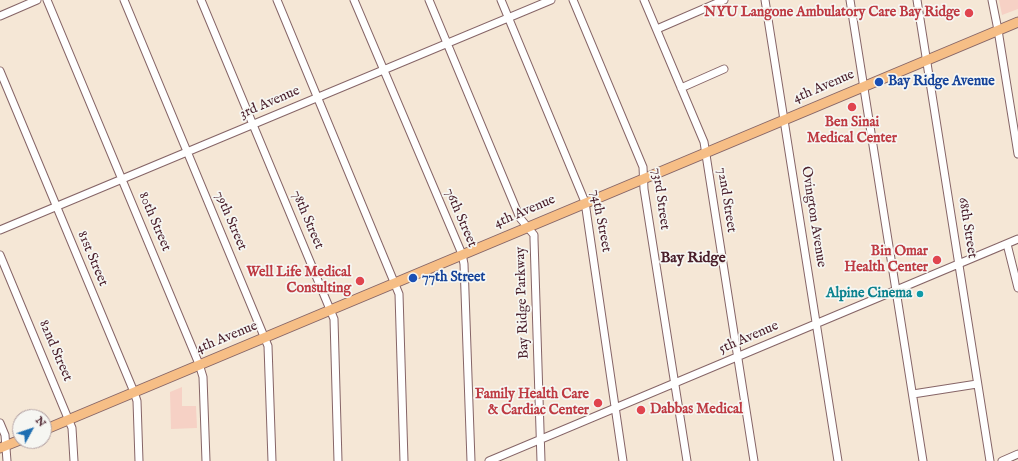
<!DOCTYPE html>
<html>
<head>
<meta charset="utf-8">
<style>
	body { margin:0 }
	#map { position:relative; width:1018px; height:461px; overflow:hidden; background:#f5e7d6; font-family:"IM FELL English",serif }
	canvas { display:block }
	.north { position:absolute; left:12px; top:409px; width:40px; height:40px; box-sizing:border-box; background:#f6f6f2; border:1px solid #b1a0a2; border-radius:50%; rotate:50deg; font-size:11px; font-weight:700; line-height:16px; text-align:center; color:#4a1f2b }
	.north::after { content:''; display:block; margin:auto; width:14px; height:18px; background:#1f6fb2; clip-path:polygon(50% 0,100% 100%,50% 72%,0 100%) }
</style>
</head>
<body>
<div id="map">
<canvas width="1018" height="461"></canvas>
<div class="north">N</div>
</div>
<script>
const ctx = document.querySelector('canvas').getContext('2d');
ctx.lineJoin = 'round';
function fill(path, color) { ctx.fillStyle = color; ctx.fill(path, 'evenodd'); }
function trace(path, color, width, dash) { ctx.strokeStyle = color; ctx.lineWidth = width; ctx.lineCap = dash ? 'butt' : 'round'; ctx.setLineDash(dash || []); ctx.stroke(path); }
function write(font, color, halo, rows, align = 'center') {
  ctx.font = font + ' "IM FELL English",serif'; ctx.lineWidth = 3.5; ctx.setLineDash([]); ctx.textBaseline = 'middle'; ctx.strokeStyle = halo; ctx.fillStyle = color; for (const [text, x, y, turn = 0] of rows) {
    ctx.save(); ctx.translate(x, y); ctx.rotate((+turn || 0) * Math.PI / 180); ctx.textAlign = isNaN(turn) ? turn : align; if (halo) ctx.strokeText(text, 0, 0); ctx.fillText(text, 0, 0); ctx.restore();
  }
}
fill(new Path2D(`
	M 999,0 L 1018,0 L 1018,9 L 1002,15 Z
	M 182,387 L 182,406 L 196,406 L 197,428 L 171,429 L 170,392 Z`), '#f6d1c5');
const minor = new Path2D(`
	M 47,0 L 199,364 L 203,377 L 206,461
	M 124,0 L 268,346 L 272,461
	M 201,0 L 334,319 L 338,461
	M 277,0 L 399,294 L 404,461
	M 354,0 L 462,254 L 464,264 L 471,461
	M 429,0 L 520,218 L 534,235 L 534,239 L 541,461
	M 501,0 L 585,202 L 623,461
	M 573,0 L 643,167 L 644,189 L 687,461
	M 644,0 L 704,142 L 754,461
	M 765,0 L 838,461
	M 850,0 L 923,461
	M 917,0 L 990,461
	M 992,0 L 998,30 L 1018,154
	M 0,16 L 37,0
	M 657,29 L 724,0
	M 0,71 L 134,392 L 137,401 L 139,461
	M 681,88 L 724,69
	M 0,230 L 551,0
	M 1007,244 L 1018,288
	M 0,255 L 72,428 L 74,461
	M 913,394 L 977,384
	M 0,423 L 5,435 L 7,461
	M 489,461 L 1018,239
	M 1002,461 L 1018,454`);
const major = new Path2D(`
	M 44,430 L 1018,22
	M 0,448 L 20,440`);
trace(minor, '#866567', 9);
trace(major, '#866567', 11);
trace(minor, '#fff', 7);
trace(major, '#f6be86', 9);
for (const [x, y, r, color] of [
	[969,13,5,"#e0444e"],
	[879,82,5,"#1a4fb4"],
	[852,107,5,"#e0444e"],
	[937,260,5,"#e0444e"],
	[413,278,5,"#1a4fb4"],
	[360,281,5,"#e0444e"],
	[920,294,4,"#0f9aa8"],
	[598,403,5,"#e0444e"],
	[641,410,5,"#e0444e"]
]) { const dot = new Path2D(); dot.arc(x, y, r, 0, 2 * Math.PI); ctx.fillStyle = color; ctx.fill(dot); trace(dot, '#f6f6f2', 1.5); }
write('bold 14px', '#be3a42', '#f6f6f2', [
	["NYU Langone Ambulatory Care Bay Ridge",960,13],
	["Ben Sinai",852,123,"center"],
	["Medical Center",852,139,"center"],
	["Bin Omar",928,252],
	["Health Center",928,268],
	["Well Life Medical",351,273],
	["Consulting",351,289],
	["Family Health Care",589,395],
	["& Cardiac Center",589,411],
	["Dabbas Medical",650,410,"left"]
], 'right');
write('bold 14px', '#164399', '#f6f6f2', [
	["Bay Ridge Avenue",888,82],
	["77th Street",422,278]
], 'left');
write('14px', '#4a1f2b', '#f6f6f2', [
	["4th Avenue",824,87,-23],
	["3rd Avenue",270,103,-23],
	["73rd Street",660,199,82],
	["72nd Street",726,200,81],
	["4th Avenue",525,212,-23],
	["Ovington Avenue",813,217,81],
	["76th Street",460,218,67],
	["78th Street",307,220,67],
	["79th Street",230,221,67],
	["74th Street",600,221,79],
	["80th Street",154,222,67],
	["68th Street",967,228,81],
	["81st Street",92,259,67],
	["Bay Ridge Parkway",523,303,-92],
	["4th Avenue",227,338,-22],
	["5th Avenue",749,338,-23],
	["82nd Street",55,351,67]
]);
write('bold 14px', '#0d838f', '#f6f6f2', [
	["Alpine Cinema",912,294]
], 'right');
write('bold 15px', '#4a1f2b', '#f6f6f2', [
	["Bay Ridge",693,259]
]);
</script>
</body>
</html>
